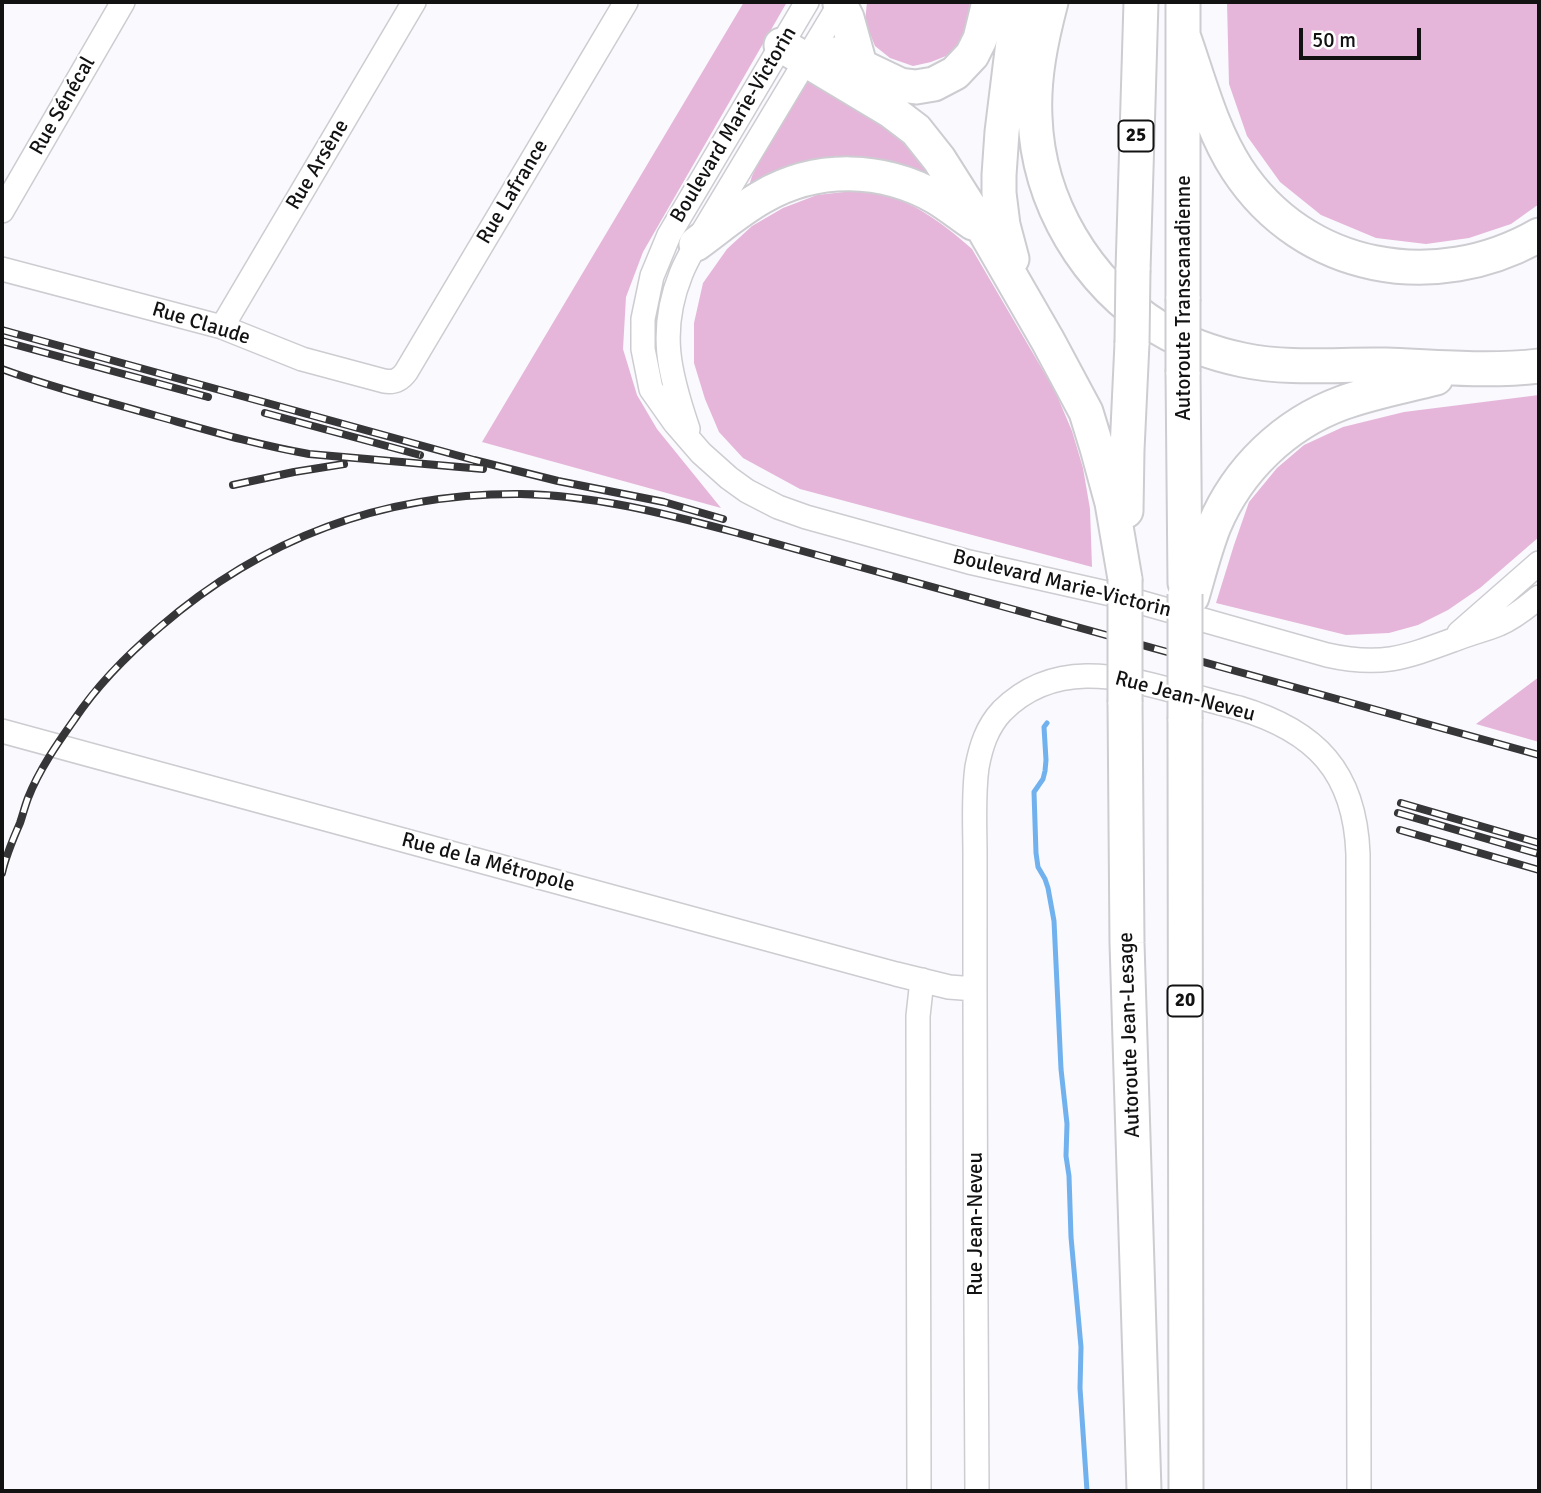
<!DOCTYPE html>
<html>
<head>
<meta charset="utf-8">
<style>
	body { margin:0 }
	#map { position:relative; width:1541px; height:1493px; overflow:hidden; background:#f9f9fe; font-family:Signika,sans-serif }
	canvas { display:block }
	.frame { position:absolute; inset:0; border:4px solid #121213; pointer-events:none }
	.scale { position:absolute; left:1299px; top:28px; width:122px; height:32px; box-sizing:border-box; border:4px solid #121213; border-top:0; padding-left:9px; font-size:21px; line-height:24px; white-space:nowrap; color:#121213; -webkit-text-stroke:5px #fff; paint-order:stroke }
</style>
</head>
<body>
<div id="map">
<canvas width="1541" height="1493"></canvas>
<div class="frame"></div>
<div class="scale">50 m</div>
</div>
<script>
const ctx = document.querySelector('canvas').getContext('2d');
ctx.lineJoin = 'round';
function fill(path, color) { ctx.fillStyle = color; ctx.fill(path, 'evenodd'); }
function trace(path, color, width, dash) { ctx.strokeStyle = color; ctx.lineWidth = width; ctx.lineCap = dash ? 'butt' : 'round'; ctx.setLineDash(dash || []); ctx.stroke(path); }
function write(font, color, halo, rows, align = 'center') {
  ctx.font = font + ' Signika,sans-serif'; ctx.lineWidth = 5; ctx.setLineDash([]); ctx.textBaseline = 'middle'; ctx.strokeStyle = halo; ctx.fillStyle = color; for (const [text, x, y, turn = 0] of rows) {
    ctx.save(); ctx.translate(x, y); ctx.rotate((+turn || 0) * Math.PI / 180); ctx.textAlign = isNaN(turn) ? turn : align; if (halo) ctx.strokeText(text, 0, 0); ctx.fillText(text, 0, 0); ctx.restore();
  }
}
fill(new Path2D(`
	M 744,2 L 787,2 L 643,252 L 626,297 L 623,349 L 637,395 L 657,429 L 721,508 L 482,442 Z
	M 867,2 L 970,2 L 966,25 L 958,46 L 946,56 L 931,62 L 913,66 L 890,58 L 875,46 L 865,22 Z
	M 1227,2 L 1539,2 L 1539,204 L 1511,224 L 1469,238 L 1426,244 L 1376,238 L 1321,215 L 1280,182 L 1247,136 L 1229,84 Z
	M 810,80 L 895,125 L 940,179 L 748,189 L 752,176 L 767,145 L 805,82 Z
	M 862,190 C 873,193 884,195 894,198 C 920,206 952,231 972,249 L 1055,391 L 1072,431 L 1083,468 L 1090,509 L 1092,567 L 800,489 L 743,458 L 719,432 L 705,399 L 694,363 L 694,323 L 703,283 L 727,249 L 752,226 L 783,208 L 817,195 Z
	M 1539,395 L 1539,537 L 1480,588 L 1448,610 L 1418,625 L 1389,633 L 1346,635 L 1216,603 L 1234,545 L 1249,502 L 1277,468 L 1304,445 L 1343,427 L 1404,412 Z
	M 1539,677 L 1539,742 L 1476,724 Z`), '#e5b6da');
trace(new Path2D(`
	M 1047,723 L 1044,727 L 1046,760 L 1045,771 L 1043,779 L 1034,792 L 1036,853 L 1038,867 L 1045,879 L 1048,888 L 1054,921 L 1061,1069 L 1067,1124 L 1066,1156 L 1069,1176 L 1071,1237 L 1081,1347 L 1080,1388 L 1087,1491`), '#71b1ee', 5);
const minor = new Path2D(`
	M 807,2 L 669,235 L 652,276 L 643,319 L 643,349 L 651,389 L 675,423 L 701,453 L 729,478 L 747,491 L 778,507 L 806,517 L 969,562 L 1111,594 L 1327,655 C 1380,667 1404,658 1453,640 C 1468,634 1484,630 1499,624 C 1513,618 1527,607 1539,597
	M 2,211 L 123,2
	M 2,269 L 222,327 L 302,359 L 384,381 C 394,383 400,380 406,372 L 626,2
	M 222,327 L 414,2
	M 688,429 C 669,373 658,331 681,274 C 686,261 694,248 701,235 L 841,2
	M 1459,633 L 1539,563
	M 2,731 L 896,974 L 949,987 L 975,989
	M 919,1491 L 918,1016 L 922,980
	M 977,1491 C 976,1325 975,1158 975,992 C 975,946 975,900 975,855 C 975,826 973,796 977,767 C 981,746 987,727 1002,711 C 1053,660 1117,675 1178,692 C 1198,697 1219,703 1239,708 C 1316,731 1355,772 1358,854 L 1359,1491`);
const highway = new Path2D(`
	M 1051,2 C 1041,40 1033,78 1035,117 C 1038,202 1086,283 1159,328 C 1184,343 1214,354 1243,360 C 1290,370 1338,364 1386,365 C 1437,367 1488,372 1539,366
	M 840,4 L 847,18 L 860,65
	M 1183,35 C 1199,80 1211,129 1237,169 C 1304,272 1436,294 1539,235
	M 781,45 L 891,111 L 916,130 L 939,159 L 984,230 L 1048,341 L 1086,412 L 1097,448 L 1112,503 L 1125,579
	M 835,54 L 900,85 L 916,87 L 934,84 L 955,73 L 972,55 L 980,39 L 989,2
	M 696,244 C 718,228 739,210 762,197 C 817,165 883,167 937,198 C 950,206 961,215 973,223
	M 1012,259 L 1003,225 L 999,193 L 999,175 L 1002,132 L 1018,2
	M 1133,270 L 1141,2
	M 1183,299 L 1183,2
	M 1183,372 L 1185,583
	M 1126,511 L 1127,450 L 1132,343
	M 1192,597 C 1199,573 1205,549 1214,526 C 1238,469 1285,424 1342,403 C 1372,392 1405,386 1436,378
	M 1125,702 L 1127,943 L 1144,1491
	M 1185,719 L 1186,1491`);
trace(minor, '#cdccd1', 26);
trace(highway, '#cdccd1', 37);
trace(minor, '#fff', 23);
trace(highway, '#fff', 33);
const rail = new Path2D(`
	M 2,330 L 474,460 L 558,481 L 664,502 L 723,519
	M 2,341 L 208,397
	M 2,369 C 53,388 105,401 157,416 C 207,430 257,445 309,454 L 483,469
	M 265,413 L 420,455
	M 233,485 L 294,472 L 344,464
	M 1401,803 L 1539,843
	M 1398,813 L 1539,854
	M 1400,830 L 1539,870
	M 2,873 C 6,855 13,839 20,823 C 23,814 25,806 28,798 C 39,770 57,744 74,720 C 98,684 127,655 160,627 C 263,538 383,493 520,494 C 593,495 663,513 734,532 L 1539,755`);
trace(rail, '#363638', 8);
trace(rail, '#fff', 5, [16]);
const highwayBridge = new Path2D(`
	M 1183,299 L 1183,372
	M 1132,343 L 1133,270
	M 1125,579 L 1125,702
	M 1185,594 L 1185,719`);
trace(highwayBridge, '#cdccd1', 37, []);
trace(highwayBridge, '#fff', 33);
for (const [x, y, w] of [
	[1136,136,35],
	[1185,1001,35]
]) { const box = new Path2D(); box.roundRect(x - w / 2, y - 15.5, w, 31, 5); ctx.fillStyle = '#fff'; ctx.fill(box); trace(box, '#121213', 2); }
write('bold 19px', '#121213', null, [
	["25",1136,136],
	["20",1185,1001]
]);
write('21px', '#121213', '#fff', [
	["Rue Sénécal",63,106,-60],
	["Boulevard Marie-Victorin",734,125,-59],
	["Rue Arsène",318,165,-59],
	["Rue Lafrance",513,192,-59],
	["Autoroute Transcanadienne",1184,298,-90],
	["Rue Claude",201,324,17],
	["Boulevard Marie-Victorin",1062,584,14],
	["Rue Jean-Neveu",1185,697,15],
	["Rue de la Métropole",488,863,15],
	["Autoroute Jean-Lesage",1130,1035,-92],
	["Rue Jean-Neveu",976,1224,-90]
]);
</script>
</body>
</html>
